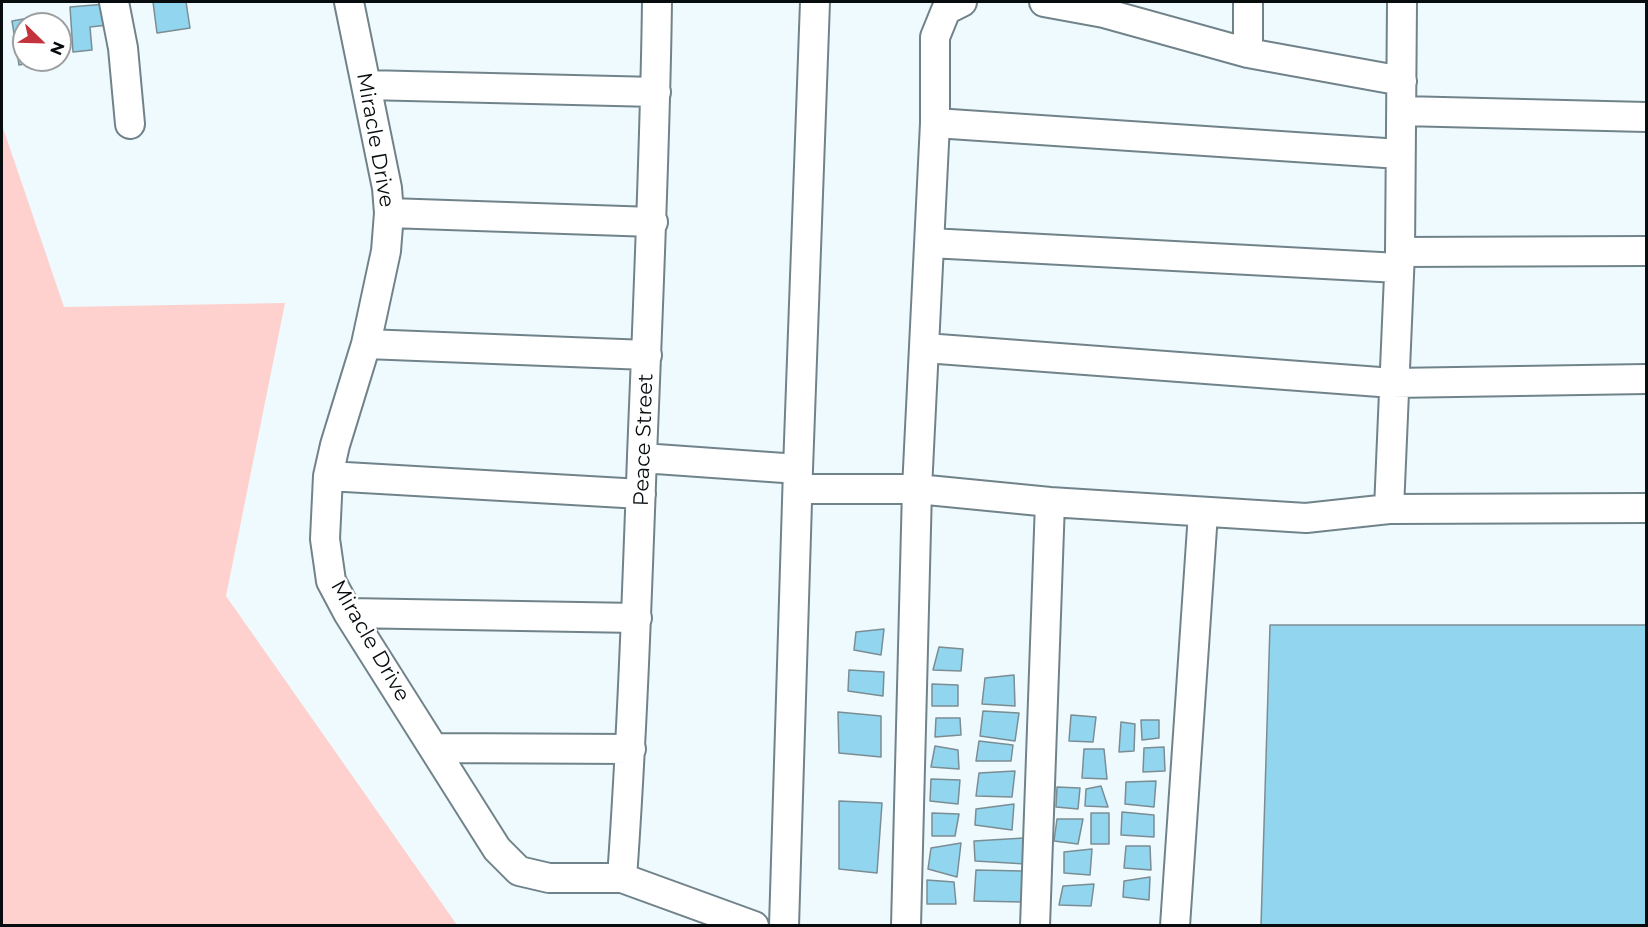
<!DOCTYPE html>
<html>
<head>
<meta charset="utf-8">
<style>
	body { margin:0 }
	#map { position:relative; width:1648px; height:927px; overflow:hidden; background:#eefafe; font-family:Montserrat,sans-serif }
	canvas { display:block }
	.frame { position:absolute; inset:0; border:3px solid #070d0f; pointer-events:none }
	.north { position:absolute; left:12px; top:12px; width:60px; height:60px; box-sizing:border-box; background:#fff; border:2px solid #9c9e9f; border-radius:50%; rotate:113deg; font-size:16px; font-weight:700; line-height:24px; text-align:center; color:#070d0f }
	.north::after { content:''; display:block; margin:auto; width:21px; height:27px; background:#c3333c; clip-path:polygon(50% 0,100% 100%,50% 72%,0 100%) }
</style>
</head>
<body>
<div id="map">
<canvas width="1648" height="927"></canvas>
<div class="frame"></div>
<div class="north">N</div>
</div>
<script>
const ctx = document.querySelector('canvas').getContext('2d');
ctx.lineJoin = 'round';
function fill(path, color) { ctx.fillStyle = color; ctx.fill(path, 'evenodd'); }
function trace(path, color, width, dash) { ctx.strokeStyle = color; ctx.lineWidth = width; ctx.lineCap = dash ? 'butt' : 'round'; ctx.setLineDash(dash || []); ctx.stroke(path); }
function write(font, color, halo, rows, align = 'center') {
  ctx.font = font + ' Montserrat,sans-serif'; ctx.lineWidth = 5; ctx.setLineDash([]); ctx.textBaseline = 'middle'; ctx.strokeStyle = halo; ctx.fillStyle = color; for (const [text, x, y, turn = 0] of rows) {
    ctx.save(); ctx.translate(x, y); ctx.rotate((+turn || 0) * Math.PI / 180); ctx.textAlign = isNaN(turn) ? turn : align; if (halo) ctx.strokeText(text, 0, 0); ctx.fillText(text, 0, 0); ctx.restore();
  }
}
fill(new Path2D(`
	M 2,125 L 64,307 L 285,303 L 226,596 L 457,925 L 2,925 Z`), '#fed1ce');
const building = new Path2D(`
	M 153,2 L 186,2 L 190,28 L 157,33 Z
	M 106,4 L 108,25 L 90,27 L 92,50 L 73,52 L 70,7 Z
	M 40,16 L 41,24 L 24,24 L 24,60 L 44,60 L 19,65 L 12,21 Z
	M 1270,625 L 1646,625 L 1646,926 L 1261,926 Z
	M 884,629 L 881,655 L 854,650 L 856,632 Z
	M 939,647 L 963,649 L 961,671 L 933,670 Z
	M 849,670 L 884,672 L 883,696 L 848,691 Z
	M 1014,675 L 1015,706 L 982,704 L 985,678 Z
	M 932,684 L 958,685 L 958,706 L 932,706 Z
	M 983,711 L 1019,713 L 1015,741 L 980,736 Z
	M 838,712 L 881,716 L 881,757 L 839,753 Z
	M 1071,715 L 1096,717 L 1093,742 L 1069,741 Z
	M 936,718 L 960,718 L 961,735 L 935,737 Z
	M 1141,720 L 1159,720 L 1159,738 L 1142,740 Z
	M 1121,722 L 1135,724 L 1134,751 L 1119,752 Z
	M 979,741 L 1013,745 L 1011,761 L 976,761 Z
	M 935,746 L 958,750 L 959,769 L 931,767 Z
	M 1164,747 L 1165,771 L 1143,772 L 1144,748 Z
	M 1084,749 L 1104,749 L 1107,779 L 1082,778 Z
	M 1015,771 L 1012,797 L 976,796 L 979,773 Z
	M 931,779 L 960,780 L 958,804 L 930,801 Z
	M 1156,781 L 1154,807 L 1125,804 L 1126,782 Z
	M 1101,786 L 1108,807 L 1085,806 L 1086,789 Z
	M 1057,787 L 1080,788 L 1078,809 L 1056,807 Z
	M 839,801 L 882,803 L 877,873 L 839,869 Z
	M 1014,804 L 1012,830 L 975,825 L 976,809 Z
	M 1122,812 L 1154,815 L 1154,837 L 1121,835 Z
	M 932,813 L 959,814 L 955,836 L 932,836 Z
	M 1091,813 L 1109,813 L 1109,844 L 1091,844 Z
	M 1057,819 L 1083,819 L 1078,844 L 1054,841 Z
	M 1024,838 L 1026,864 L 975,861 L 974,841 Z
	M 961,843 L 957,877 L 928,869 L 931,848 Z
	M 1126,846 L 1150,846 L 1151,870 L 1124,868 Z
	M 1092,849 L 1090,875 L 1064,873 L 1064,852 Z
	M 976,870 L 1022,871 L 1022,902 L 974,901 Z
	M 1150,877 L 1149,900 L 1123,897 L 1124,881 Z
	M 927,880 L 954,882 L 956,904 L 927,904 Z
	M 1094,884 L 1091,906 L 1059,905 L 1063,886 Z`);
fill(building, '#91d6ee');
trace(building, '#7b8d94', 1.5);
const minor = new Path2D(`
	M 114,2 L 123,48 L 130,124
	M 349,2 L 387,188 L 389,213 L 386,251 L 366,344 L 335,445 L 328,476 L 325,539 L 331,581 L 348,613 L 497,849 L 519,871 L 549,878 L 622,878 L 754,926
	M 1044,2 L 1104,13 L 1248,53 L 1402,81
	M 1248,53 L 1248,2
	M 366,85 L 656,92
	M 1402,111 L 1646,117
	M 935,123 L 1400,154
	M 389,213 L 653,222
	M 930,243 L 1399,268
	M 1400,252 L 1646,251
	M 366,344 L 647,355
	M 925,348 L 1393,383 L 1646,379
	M 642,458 L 798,469
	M 328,476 L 641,494
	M 798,489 L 917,489 L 1050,502 L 1306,518 L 1389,509 L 1646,508
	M 1389,509 L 1400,252 L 1402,2
	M 348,613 L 637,618
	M 435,748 L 631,749
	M 622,878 C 632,737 637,596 642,456 C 648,304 655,153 657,2
	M 784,926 L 798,469 L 815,2
	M 906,926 L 917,489 L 935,123 L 935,37 L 946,10 L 962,2
	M 1035,926 L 1050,502
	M 1175,926 L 1203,513`);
trace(minor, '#71838a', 32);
trace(minor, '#fff', 28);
write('21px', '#070d0f', '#fff', [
	["Miracle Drive",375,140,80],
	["Peace Street",644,440,-88],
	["Miracle Drive",370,641,60]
]);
</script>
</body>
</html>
